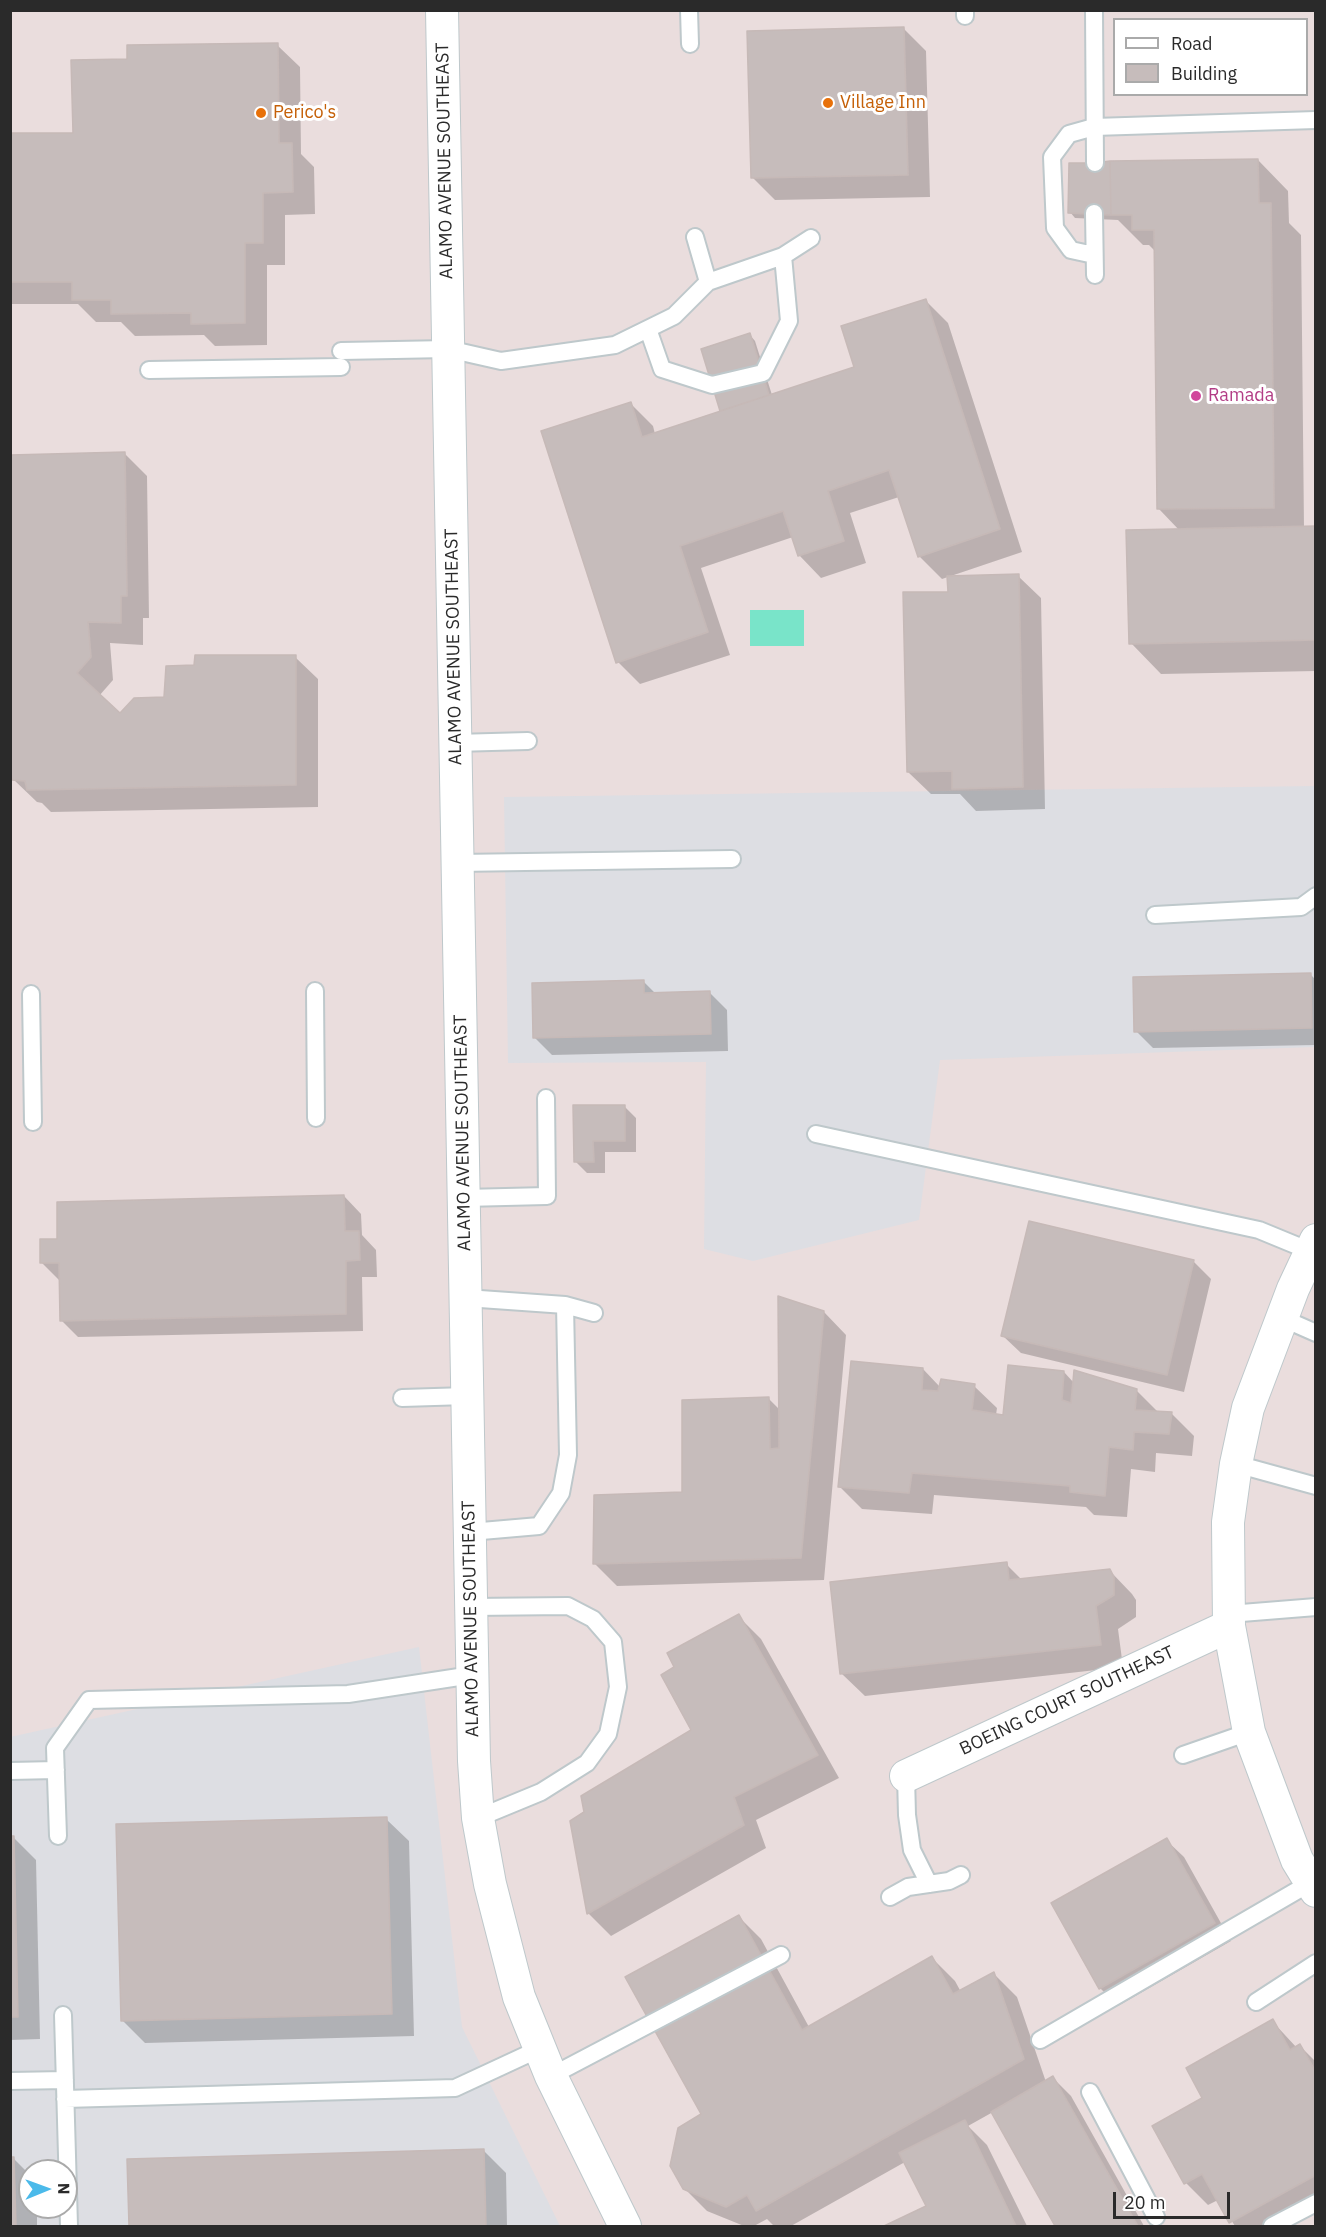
<!DOCTYPE html>
<html>
<head>
<meta charset="utf-8">
<style>
	body { margin:0 }
	#map { position:relative; width:1326px; height:2237px; overflow:hidden; background:#eadddd; font-family:"IBM Plex Sans",sans-serif }
	canvas { display:block }
	.frame { position:absolute; inset:0; border:12px solid #2a2a2a; pointer-events:none }
	.legend { position:absolute; left:1113px; top:18px; width:195px; height:78px; box-sizing:border-box; background:#fff; border:2px solid #aaa; margin:0; padding:8px 10px; list-style:none; font-size:18px; color:#2a2a2a }
	.legend li { display:flex; align-items:center; gap:12px; height:30px }
	.legend b { width:30px; border:2px solid #aaa }
	.north { position:absolute; left:18px; top:2159px; width:60px; height:60px; box-sizing:border-box; background:#fff; border:2px solid #aaa; border-radius:50%; rotate:89deg; font-size:16px; font-weight:700; line-height:24px; text-align:center; color:#2a2a2a }
	.north::after { content:''; display:block; margin:auto; width:21px; height:27px; background:#4bbaea; clip-path:polygon(50% 0,100% 100%,50% 72%,0 100%) }
	.scale { position:absolute; left:1113px; top:2192px; width:117px; height:27px; box-sizing:border-box; border:3px solid #2a2a2a; border-top:0; padding-left:8px; font-size:18px; line-height:21px; white-space:nowrap; color:#2a2a2a; -webkit-text-stroke:4px #fff; paint-order:stroke }
</style>
</head>
<body>
<div id="map">
<canvas width="1326" height="2237"></canvas>
<div class="frame"></div>
<ul class="legend">
<li><b style="height:8px;background:#fff"></b>Road</li>
<li><b style="height:16px;background:#c6bcbb"></b>Building</li>
</ul>
<div class="north">N</div>
<div class="scale">20 m</div>
</div>
<script>
const ctx = document.querySelector('canvas').getContext('2d');
ctx.lineJoin = 'round';
function fill(path, color) { ctx.fillStyle = color; ctx.fill(path, 'evenodd'); }
function trace(path, color, width, dash) { ctx.strokeStyle = color; ctx.lineWidth = width; ctx.lineCap = dash ? 'butt' : 'round'; ctx.setLineDash(dash || []); ctx.stroke(path); }
function write(font, color, halo, rows, align = 'center') {
  ctx.font = font + ' "IBM Plex Sans",sans-serif'; ctx.lineWidth = 6; ctx.setLineDash([]); ctx.textBaseline = 'middle'; ctx.strokeStyle = halo; ctx.fillStyle = color; for (const [text, x, y, turn = 0] of rows) {
    ctx.save(); ctx.translate(x, y); ctx.rotate((+turn || 0) * Math.PI / 180); ctx.textAlign = isNaN(turn) ? turn : align; if (halo) ctx.strokeText(text, 0, 0); ctx.fillText(text, 0, 0); ctx.restore();
  }
}
fill(new Path2D(`
	M 1315,786 L 1315,1047 L 940,1060 L 919,1220 L 753,1261 L 704,1249 L 706,1062 L 508,1063 L 504,797 Z
	M 419,1647 L 462,2027 L 560,2226 L 11,2226 L 10,1737 ZM 30,2171 L 66,2171 L 66,2207 L 30,2207 Z`), '#dddee3');
fill(new Path2D(`
	M 750,610 L 804,610 L 804,646 L 750,646 Z`), '#79e4c9');
fill(new Path2D(`
	M 903,28 L 926,51 L 930,197 L 775,200 L 753,178 Z
	M 277,45 L 300,67 L 301,154 L 314,167 L 315,214 L 285,215 L 285,265 L 267,265 L 267,345 L 215,346 L 204,335 L 135,336 L 121,322 L 96,322 L 78,304 L 10,304 L 10,135 L 74,134 L 129,60 Z
	M 1258,160 L 1288,191 L 1289,223 L 1301,235 L 1304,528 L 1316,527 L 1316,671 L 1161,674 L 1131,643 L 1180,531 L 1159,509 L 1156,252 L 1149,245 L 1143,245 L 1118,220 L 1075,218 L 1070,212 Z
	M 925,300 L 948,323 L 1022,552 L 942,579 L 919,556 L 899,497 L 850,513 L 866,563 L 821,578 L 799,555 L 793,537 L 701,568 L 730,655 L 640,684 L 618,662 L 630,403 L 653,426 L 655,434 L 723,412 L 722,410 L 750,335 L 755,341 L 772,395 L 856,368 Z
	M 124,453 L 147,476 L 149,618 L 143,618 L 143,645 L 110,643 L 113,680 L 99,696 L 120,715 L 166,699 L 196,667 L 295,657 L 318,679 L 318,807 L 51,812 L 42,803 L 37,802 L 14,780 L 10,771 L 10,456 Z
	M 1018,576 L 1041,598 L 1045,809 L 976,811 L 960,794 L 931,794 L 908,772 L 949,593 Z
	M 1310,974 L 1316,980 L 1316,1045 L 1153,1048 L 1136,1031 Z
	M 643,981 L 656,994 L 710,993 L 727,1010 L 728,1051 L 552,1055 L 535,1038 Z
	M 575,1106 L 625,1107 L 636,1118 L 636,1152 L 605,1152 L 605,1173 L 587,1173 L 575,1161 Z
	M 344,1196 L 361,1214 L 362,1235 L 376,1250 L 377,1277 L 362,1277 L 363,1331 L 78,1337 L 61,1320 L 59,1280 L 42,1263 L 59,1240 Z
	M 1194,1262 L 1211,1279 L 1184,1392 L 1021,1353 L 1003,1336 Z
	M 824,1312 L 846,1335 L 824,1580 L 617,1586 L 595,1564 L 684,1493 L 769,1399 L 780,1410 Z
	M 923,1369 L 940,1387 L 974,1386 L 997,1408 L 996,1415 L 1005,1416 L 1064,1372 L 1074,1383 L 1137,1391 L 1159,1413 L 1172,1414 L 1194,1436 L 1192,1456 L 1156,1453 L 1155,1472 L 1131,1469 L 1127,1517 L 1094,1515 L 1086,1507 L 934,1495 L 932,1514 L 862,1509 L 839,1486 Z
	M 1006,1564 L 1022,1580 L 1110,1571 L 1132,1594 L 1136,1600 L 1136,1617 L 1118,1629 L 1123,1667 L 865,1696 L 842,1674 Z
	M 738,1616 L 761,1639 L 839,1778 L 756,1820 L 766,1848 L 611,1936 L 589,1914 L 571,1821 L 693,1731 L 676,1668 Z
	M 386,1819 L 409,1841 L 414,2036 L 145,2043 L 123,2021 Z
	M 10,1837 L 13,1837 L 36,1860 L 40,2039 L 10,2040 Z
	M 1166,1840 L 1184,1857 L 1231,1941 L 1118,2006 L 1100,1988 L 1053,1904 Z
	M 739,1917 L 761,1939 L 809,2027 L 932,1958 L 955,1981 L 961,1992 L 994,1974 L 1017,1997 L 1046,2082 L 1053,2078 L 1071,2096 L 1144,2226 L 1057,2226 L 993,2112 L 968,2126 L 987,2145 L 1027,2226 L 888,2226 L 928,2207 L 905,2162 L 791,2226 L 774,2226 L 767,2219 L 754,2226 L 744,2226 L 707,2211 L 684,2188 L 703,2115 Z
	M 1272,2021 L 1297,2048 L 1300,2046 L 1316,2062 L 1316,2210 L 1286,2226 L 1235,2226 L 1218,2200 L 1208,2205 L 1186,2183 L 1204,2098 Z
	M 483,2150 L 506,2173 L 507,2226 L 131,2226 L 129,2160 Z
	M 10,2159 L 14,2159 L 30,2175 L 30,2207 L 37,2207 L 37,2226 L 10,2226 Z`), '#0003');
const building = new Path2D(`
	M 904,27 L 908,175 L 751,178 L 747,31 Z
	M 278,43 L 279,143 L 292,143 L 293,192 L 263,193 L 263,243 L 245,243 L 245,323 L 191,324 L 191,313 L 111,314 L 111,300 L 72,300 L 72,282 L 10,282 L 10,133 L 73,133 L 71,60 L 127,59 L 127,45 Z
	M 1258,159 L 1259,203 L 1271,203 L 1274,508 L 1157,509 L 1154,230 L 1132,230 L 1132,215 L 1111,215 L 1110,161 Z
	M 1110,161 L 1111,215 L 1068,213 L 1069,163 L 1095,163 Z
	M 926,299 L 1000,529 L 918,557 L 889,470 L 828,491 L 844,541 L 798,556 L 783,511 L 680,546 L 708,632 L 616,663 L 541,431 L 631,402 L 642,437 L 854,367 L 841,326 Z
	M 750,333 L 769,395 L 720,411 L 701,349 Z
	M 125,452 L 127,596 L 121,596 L 121,623 L 88,622 L 91,657 L 77,673 L 120,713 L 134,698 L 164,697 L 166,666 L 194,665 L 195,655 L 296,655 L 296,785 L 27,790 L 25,781 L 12,780 L 10,767 L 10,455 Z
	M 1316,526 L 1316,640 L 1129,644 L 1126,530 Z
	M 1019,574 L 1023,787 L 952,789 L 952,771 L 907,772 L 903,592 L 948,592 L 947,576 Z
	M 1311,973 L 1312,1028 L 1134,1032 L 1133,977 Z
	M 644,980 L 644,993 L 710,991 L 711,1034 L 533,1038 L 532,983 Z
	M 573,1105 L 625,1105 L 625,1141 L 593,1141 L 594,1162 L 574,1162 Z
	M 344,1195 L 345,1231 L 359,1231 L 360,1260 L 346,1261 L 346,1314 L 60,1321 L 59,1263 L 40,1263 L 40,1239 L 57,1239 L 57,1202 Z
	M 1029,1221 L 1194,1260 L 1167,1375 L 1001,1336 Z
	M 778,1296 L 824,1311 L 801,1558 L 593,1564 L 594,1495 L 682,1492 L 682,1400 L 769,1397 L 770,1449 L 779,1448 Z
	M 851,1361 L 923,1368 L 922,1390 L 938,1391 L 941,1379 L 975,1384 L 972,1410 L 1003,1415 L 1008,1365 L 1064,1371 L 1062,1400 L 1071,1403 L 1074,1370 L 1137,1389 L 1135,1410 L 1172,1412 L 1169,1434 L 1134,1432 L 1133,1450 L 1109,1447 L 1105,1496 L 1070,1492 L 1070,1486 L 912,1473 L 909,1493 L 838,1487 Z
	M 1007,1562 L 1009,1580 L 1110,1569 L 1114,1577 L 1114,1595 L 1096,1606 L 1101,1645 L 840,1674 L 830,1582 Z
	M 739,1614 L 818,1755 L 734,1797 L 744,1825 L 587,1914 L 570,1821 L 584,1812 L 581,1796 L 691,1730 L 661,1675 L 674,1667 L 667,1653 Z
	M 387,1817 L 392,2014 L 121,2021 L 116,1824 Z
	M 10,1836 L 14,1836 L 18,2017 L 10,2017 Z
	M 1167,1838 L 1215,1923 L 1099,1989 L 1051,1903 Z
	M 739,1915 L 802,2030 L 932,1956 L 953,1994 L 994,1972 L 1024,2059 L 756,2211 L 747,2195 L 726,2207 L 683,2189 L 670,2166 L 678,2128 L 701,2114 L 625,1977 Z
	M 1273,2019 L 1290,2050 L 1300,2044 L 1316,2072 L 1316,2175 L 1229,2223 L 1202,2174 L 1184,2184 L 1152,2126 L 1202,2098 L 1186,2068 Z
	M 1053,2076 L 1138,2226 L 1055,2226 L 991,2112 Z
	M 965,2120 L 1016,2226 L 884,2226 L 926,2206 L 899,2153 Z
	M 484,2149 L 486,2226 L 129,2226 L 127,2159 Z
	M 10,2157 L 14,2157 L 16,2226 L 10,2226 Z`);
fill(building, '#c6bcbb');
trace(building, '#c6b9b7', 1.5);
const lane = new Path2D(`
	M 689,10 L 690,44
	M 965,10 L 965,16
	M 1094,10 L 1095,163
	M 1094,213 L 1095,275
	M 695,237 L 708,282
	M 1094,255 L 1071,250 L 1055,228 L 1052,157 L 1069,134 L 1094,127 L 1316,120
	M 648,329 L 662,369 L 712,385 L 763,373 L 789,321 L 783,256
	M 341,351 L 448,349 L 501,361 L 615,345 L 674,316 L 708,282 L 783,256 L 811,238
	M 149,370 L 341,367
	M 455,743 L 528,741
	M 457,863 L 732,859
	M 1155,915 L 1301,907 L 1316,896
	M 315,991 L 316,1118
	M 31,994 L 33,1122
	M 816,1134 L 1259,1230 L 1310,1251
	M 464,1198 L 547,1196 L 546,1098
	M 466,1298 L 565,1305 L 594,1313
	M 1282,1318 L 1316,1333
	M 402,1398 L 467,1396
	M 1236,1464 L 1316,1486
	M 470,1532 L 539,1526 L 561,1493 L 568,1455 L 565,1305
	M 471,1607 L 568,1606 L 593,1619 L 613,1642 L 618,1687 L 608,1734 L 587,1763 L 541,1792 L 478,1818
	M 1229,1614 L 1316,1607
	M 1183,1755 L 1249,1732
	M 10,1771 L 56,1770
	M 906,1776 L 907,1815 L 912,1850 L 929,1884
	M 58,1836 L 55,1748 L 89,1700 L 348,1694 L 472,1675
	M 890,1897 L 908,1887 L 949,1881 L 961,1875
	M 1256,2002 L 1316,1963
	M 63,2015 L 69,2226
	M 1040,2040 L 1310,1883
	M 551,2076 L 781,1955
	M 10,2081 L 65,2080
	M 1090,2092 L 1156,2217
	M 65,2099 L 455,2088 L 539,2049
	M 1272,2226 L 1316,2203`);
const street = new Path2D(`
	M 442,10 L 474,1761 L 478,1818 L 490,1884 L 519,1997 L 551,2076 L 625,2226
	M 1316,1240 L 1293,1289 L 1248,1408 L 1236,1464 L 1228,1522 L 1229,1626 L 1249,1732 L 1297,1860 L 1316,1891
	M 906,1776 L 1229,1626`);
trace(lane, '#bec8cb', 20);
trace(street, '#bec8cb', 34);
trace(lane, '#fff', 16);
trace(street, '#fff', 32);
for (const [x, y, r, color] of [
	[828,103,6,"#e8710a"],
	[261,113,6,"#e8710a"],
	[1196,396,6,"#d1479c"]
]) { const dot = new Path2D(); dot.arc(x, y, r, 0, 2 * Math.PI); ctx.fillStyle = color; ctx.fill(dot); trace(dot, '#fff', 2); }
write('18px', '#c56008', '#fff', [
	["Village Inn",840,103],
	["Perico's",273,113]
], 'left');
write('18px', '#2a2a2a', '#fff', [
	["ALAMO AVENUE SOUTHEAST",445,161,-91],
	["ALAMO AVENUE SOUTHEAST",454,647,-91],
	["ALAMO AVENUE SOUTHEAST",463,1133,-91],
	["ALAMO AVENUE SOUTHEAST",471,1619,-91],
	["BOEING COURT SOUTHEAST",1067,1701,-25]
]);
write('18px', '#b23c85', '#fff', [
	["Ramada",1208,396]
], 'left');
</script>
</body>
</html>
